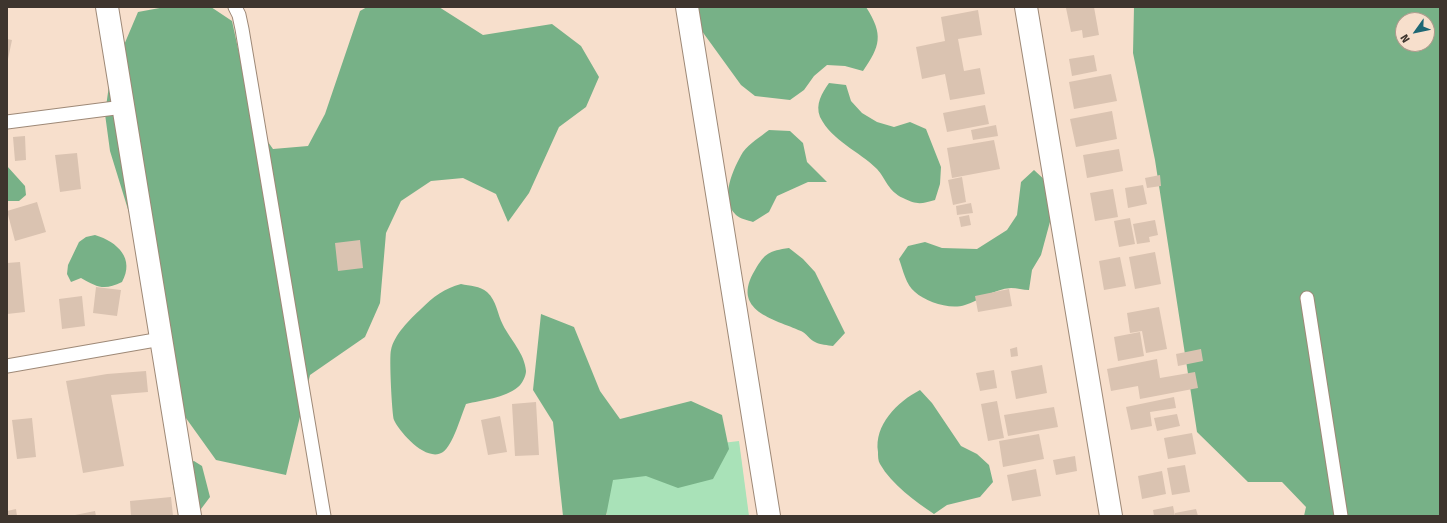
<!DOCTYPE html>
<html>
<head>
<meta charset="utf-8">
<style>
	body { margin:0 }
	#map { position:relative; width:1447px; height:523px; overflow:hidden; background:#f7dfcc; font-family:"Fira Sans",sans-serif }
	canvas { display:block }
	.frame { position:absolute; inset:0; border:8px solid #3e352e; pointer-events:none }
	.north { position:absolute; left:1395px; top:12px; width:40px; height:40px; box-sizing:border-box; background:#f7dfcc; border:1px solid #ad9b8d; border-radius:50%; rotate:237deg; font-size:11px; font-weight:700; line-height:16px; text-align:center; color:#3e352e }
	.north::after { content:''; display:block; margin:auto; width:14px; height:18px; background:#1e6774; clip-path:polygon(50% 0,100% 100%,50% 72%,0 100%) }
</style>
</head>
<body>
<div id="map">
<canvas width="1447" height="523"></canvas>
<div class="frame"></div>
<div class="north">N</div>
</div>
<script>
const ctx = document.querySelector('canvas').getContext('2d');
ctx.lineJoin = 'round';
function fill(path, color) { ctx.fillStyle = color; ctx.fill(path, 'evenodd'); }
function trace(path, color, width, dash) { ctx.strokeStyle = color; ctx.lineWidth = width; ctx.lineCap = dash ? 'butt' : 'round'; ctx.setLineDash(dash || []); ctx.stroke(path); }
fill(new Path2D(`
	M 739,441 L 749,516 L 607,516 L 599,458 Z`), '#a9e2b8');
fill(new Path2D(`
	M 165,7 L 211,7 L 232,21 L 254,122 L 273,149 L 308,146 L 325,114 L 360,11 L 367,7 L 439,7 L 483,35 L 552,24 L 581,46 L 599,77 L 586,107 L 559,127 L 529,193 L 508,222 L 496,194 L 463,178 L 431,181 L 401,201 L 386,233 L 380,303 L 365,337 L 310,375 L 286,475 L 216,460 L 173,400 L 154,294 L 110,151 L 105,114 L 110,78 L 138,12 Z
	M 691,7 L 866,7 C 884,35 880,46 863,71 L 845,66 L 827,65 L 814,76 L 804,90 L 790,100 L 755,96 L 741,85 L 691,16 Z
	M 1134,7 L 1440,7 L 1440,516 L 1304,516 L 1306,507 L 1282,482 L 1248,482 L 1197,432 L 1155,160 L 1133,53 ZM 1403,20 L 1427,20 L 1427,44 L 1403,44 Z
	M 829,83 L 846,85 L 851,101 L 862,113 L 877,122 L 894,127 L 910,122 L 926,129 L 941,167 L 940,184 L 935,200 C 921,204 917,205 903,198 C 888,191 886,179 877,169 C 859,151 832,141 820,117 C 815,104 822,93 829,83 Z
	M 769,130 L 790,131 L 803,143 L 807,162 L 827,182 L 808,182 L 777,196 L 769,212 L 753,222 C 748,220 740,219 736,215 C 719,199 733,169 743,152 C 750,143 760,137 769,130 Z
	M 7,166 L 25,186 L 26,195 L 19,201 L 7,201 Z
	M 1034,170 L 1047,182 L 1051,218 L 1041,255 L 1032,270 L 1029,290 C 1023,290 1017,288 1011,288 C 994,289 980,300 965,305 C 950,310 926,302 915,292 C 906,285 903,270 899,259 L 908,246 L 925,242 L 942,248 L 977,249 L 1007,230 L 1017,215 L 1021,182 Z
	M 95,235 C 118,242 135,259 122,282 C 104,291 97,287 81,278 L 71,282 L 67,274 L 68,265 L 79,242 L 86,237 Z
	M 789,248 L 803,259 L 815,272 L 845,333 L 833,346 C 828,345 820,345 815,342 C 810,340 806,333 801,331 C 774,319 730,311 755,270 C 765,253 769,251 789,248 Z
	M 461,284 C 470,286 480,286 487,292 C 497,301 497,314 503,325 C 510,339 525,354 526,371 C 526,376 522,384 518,387 C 505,398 482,400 466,404 C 461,416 453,445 443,452 C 427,463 400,433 394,420 C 392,415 389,356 391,350 C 394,335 410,319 421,309 C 433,297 445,288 461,284 Z
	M 541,314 L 574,327 L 600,391 L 620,419 L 691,401 L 722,415 L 729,449 L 713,479 L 678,488 L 646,476 L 613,480 L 606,516 L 563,516 L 553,422 L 533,390 Z
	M 920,390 L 932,403 L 961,446 L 977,454 L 989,465 L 993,482 L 980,497 L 947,505 L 934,514 C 915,501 892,485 880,464 C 878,461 878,456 878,452 C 874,425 897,402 920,390 Z
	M 194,461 L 202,466 L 210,497 L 198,513 L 177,502 C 171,478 167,470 194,461 Z`), '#77b187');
fill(new Path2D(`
	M 1074,7 L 1094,7 L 1099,35 L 1083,38 L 1082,30 L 1071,32 L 1066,8 Z
	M 978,10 L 982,35 L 958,39 L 964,71 L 980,68 L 985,94 L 950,100 L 945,74 L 922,79 L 916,47 L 945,41 L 941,17 Z
	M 7,39 L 12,40 L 8,59 L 7,59 Z
	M 1094,55 L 1097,71 L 1072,76 L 1069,59 Z
	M 1111,74 L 1117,101 L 1074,109 L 1069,82 Z
	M 985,105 L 989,124 L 947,132 L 943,113 Z
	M 1112,111 L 1117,139 L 1076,147 L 1070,119 Z
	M 996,125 L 998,136 L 973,140 L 971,130 Z
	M 25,136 L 26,160 L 15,161 L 13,137 Z
	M 994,140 L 1000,169 L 952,178 L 947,148 Z
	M 1119,149 L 1123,171 L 1087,178 L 1083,155 Z
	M 77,153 L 81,189 L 60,192 L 55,155 Z
	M 1160,175 L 1161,186 L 1147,188 L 1145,178 Z
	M 962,177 L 966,202 L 953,205 L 948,180 Z
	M 1143,185 L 1147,204 L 1128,208 L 1125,188 Z
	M 1113,189 L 1118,217 L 1095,221 L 1090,193 Z
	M 37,202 L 46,232 L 15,241 L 7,211 Z
	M 971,203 L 973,213 L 957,215 L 956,206 Z
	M 969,215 L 971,225 L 961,227 L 959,217 Z
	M 1130,218 L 1135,244 L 1119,247 L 1114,221 Z
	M 1155,220 L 1158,235 L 1149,237 L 1150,242 L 1137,244 L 1133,224 Z
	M 360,240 L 363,268 L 338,271 L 335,243 Z
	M 1155,252 L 1161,284 L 1135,289 L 1129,257 Z
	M 1120,257 L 1126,286 L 1104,290 L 1099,261 Z
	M 20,262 L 25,312 L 7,314 L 7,263 Z
	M 96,287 L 121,290 L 117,316 L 93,313 Z
	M 1009,289 L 1012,306 L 978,312 L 975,296 Z
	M 82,296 L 85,326 L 62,329 L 59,299 Z
	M 1159,307 L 1167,349 L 1146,353 L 1142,331 L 1130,333 L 1127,313 Z
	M 1140,332 L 1144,356 L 1118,361 L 1114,337 Z
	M 1017,347 L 1018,356 L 1011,357 L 1010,349 Z
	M 1201,349 L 1203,361 L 1178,366 L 1176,354 Z
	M 1157,359 L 1160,378 L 1195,372 L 1198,388 L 1140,399 L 1138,386 L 1111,391 L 1107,369 Z
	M 1042,365 L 1047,393 L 1016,399 L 1011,371 Z
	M 994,370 L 997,388 L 980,391 L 976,373 Z
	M 146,371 L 148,392 L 111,395 L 124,466 L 83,473 L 66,381 L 107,374 Z
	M 1174,397 L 1176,408 L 1150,412 L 1152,426 L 1131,430 L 1126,407 Z
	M 997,401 L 1004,438 L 988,441 L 981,404 Z
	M 536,402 L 539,455 L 515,456 L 512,404 Z
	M 1054,407 L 1058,427 L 1008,436 L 1004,415 Z
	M 1177,414 L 1180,426 L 1157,431 L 1154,418 Z
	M 500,416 L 507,452 L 488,455 L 481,420 Z
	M 32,418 L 36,457 L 17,459 L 12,420 Z
	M 1192,433 L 1196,454 L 1168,459 L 1164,438 Z
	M 1039,434 L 1044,459 L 1003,467 L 999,441 Z
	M 1075,456 L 1077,471 L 1056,475 L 1053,460 Z
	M 1185,465 L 1190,492 L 1172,495 L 1167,468 Z
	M 1036,469 L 1041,496 L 1012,501 L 1007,475 Z
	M 1162,471 L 1166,494 L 1142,499 L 1138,476 Z
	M 171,497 L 173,516 L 131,516 L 130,501 Z
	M 1173,506 L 1175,516 L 1154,516 L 1153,510 Z
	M 16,509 L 17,516 L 7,516 L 7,511 Z
	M 1196,509 L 1198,516 L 1175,516 L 1175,513 Z
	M 95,511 L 96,516 L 75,516 L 75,515 Z`), '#dac3b1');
const service = new Path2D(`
	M 235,7 L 239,15 L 242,29 L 324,516
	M 7,122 L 123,107
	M 1307,298 L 1341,516
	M 7,366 L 161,339`);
const minor = new Path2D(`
	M 107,7 L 190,516
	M 687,7 L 769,516
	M 1026,7 L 1111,516`);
trace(service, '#9e8977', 15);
trace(minor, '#9e8977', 24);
trace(service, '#fff', 13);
trace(minor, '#fff', 22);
</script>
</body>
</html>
